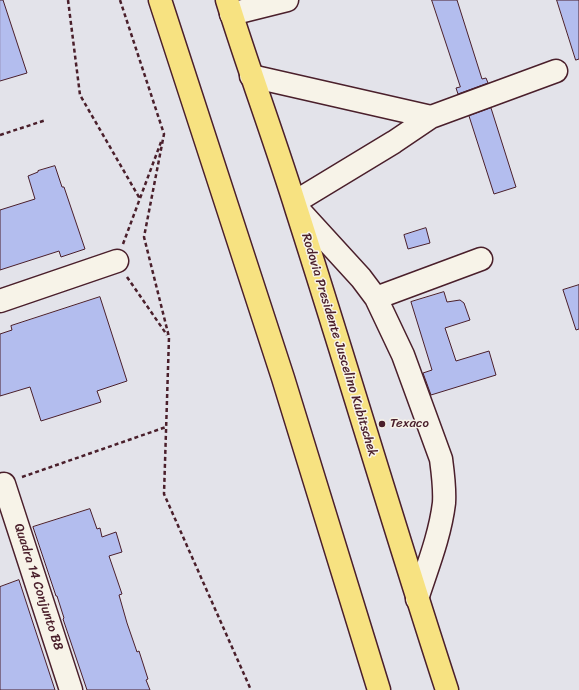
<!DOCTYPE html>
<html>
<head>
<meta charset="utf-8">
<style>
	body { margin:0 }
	canvas { display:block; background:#e3e3ea }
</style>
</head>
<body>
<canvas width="579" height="690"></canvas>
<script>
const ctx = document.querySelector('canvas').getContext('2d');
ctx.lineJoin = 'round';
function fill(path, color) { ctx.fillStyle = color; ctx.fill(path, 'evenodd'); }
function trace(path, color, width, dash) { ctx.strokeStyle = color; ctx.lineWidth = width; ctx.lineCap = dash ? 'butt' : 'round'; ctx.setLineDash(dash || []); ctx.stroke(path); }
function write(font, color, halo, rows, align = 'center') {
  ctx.font = font + ' Sriracha,sans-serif'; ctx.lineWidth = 3; ctx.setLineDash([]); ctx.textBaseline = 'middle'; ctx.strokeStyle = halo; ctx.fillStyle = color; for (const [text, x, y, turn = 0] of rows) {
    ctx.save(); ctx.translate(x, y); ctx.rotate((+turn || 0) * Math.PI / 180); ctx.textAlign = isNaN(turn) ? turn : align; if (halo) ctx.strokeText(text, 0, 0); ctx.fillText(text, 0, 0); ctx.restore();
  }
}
const building = new Path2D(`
	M 0,0 L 3,0 L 27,73 L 0,81 Z
	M 432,0 L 457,0 L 482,79 L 486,78 L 488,83 L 458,94 L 456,88 L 460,87 Z
	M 557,0 L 579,0 L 579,59 L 576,60 Z
	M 491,108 L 516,187 L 494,194 L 469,116 Z
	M 55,166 L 62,187 L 64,187 L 85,249 L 61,257 L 59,251 L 0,270 L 0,210 L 35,199 L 28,176 L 38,172 L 38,171 Z
	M 426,228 L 430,243 L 408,249 L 404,235 Z
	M 579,285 L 579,329 L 576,330 L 563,290 Z
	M 444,292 L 447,302 L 460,300 L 464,303 L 470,320 L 445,328 L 456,361 L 489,351 L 496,375 L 431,395 L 423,373 L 432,370 L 411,302 Z
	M 100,297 L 127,381 L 97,391 L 101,402 L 41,421 L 30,387 L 0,396 L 0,334 L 12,330 L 11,326 Z
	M 90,509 L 97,529 L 100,528 L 102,537 L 116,532 L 122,552 L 109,556 L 122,594 L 119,595 L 127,623 L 137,652 L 139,651 L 148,679 L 146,680 L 150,690 L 87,690 L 63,619 L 64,618 L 57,596 L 56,596 L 33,527 Z
	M 19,580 L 33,623 L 55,690 L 0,690 L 0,587 Z`);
fill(building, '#b3bdee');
trace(building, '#4a1f2b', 1);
const minor = new Path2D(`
	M 231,14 L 287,0
	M 251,76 L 431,117
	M 295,202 L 394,142 L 431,117 L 556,71
	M 297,208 L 361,278 L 376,298 L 403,355 L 441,459 C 443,474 445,488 444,503 C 440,536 427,568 417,599
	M 376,298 L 481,259
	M 0,301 L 117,261
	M 0,485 L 4,484 L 71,690`);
const highway = new Path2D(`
	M 160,0 L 283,378 L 379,690
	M 227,0 C 249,71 275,140 297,211 C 348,370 395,531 447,690`);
trace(minor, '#4a1f2b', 25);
trace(highway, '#4a1f2b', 25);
trace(new Path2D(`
	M 68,0 L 80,95 L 140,199
	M 120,0 L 164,134 L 144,237 L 169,337 L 164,494 L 251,690
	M 0,135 L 46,120
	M 123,244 L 161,142
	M 127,277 L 167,335
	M 22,477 L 166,427`), '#4a1f2b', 2.5, [4, 3]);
trace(minor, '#f7f3e8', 22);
trace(highway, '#f7e281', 22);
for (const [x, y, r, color] of [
	[382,424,4,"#4a1f2b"]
]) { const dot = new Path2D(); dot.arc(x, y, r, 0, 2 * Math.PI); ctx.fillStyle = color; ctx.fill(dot); trace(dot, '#f7f3e8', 1.5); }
write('13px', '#4a1f2b', '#f7f3e8', [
	["Rodovia Presidente Juscelino Kubitschek",339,345,73],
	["Quadra 14 Conjunto B8",38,587,72]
]);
write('13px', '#4a1f2b', '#f7f3e8', [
	["Texaco",390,424]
], 'left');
</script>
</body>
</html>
